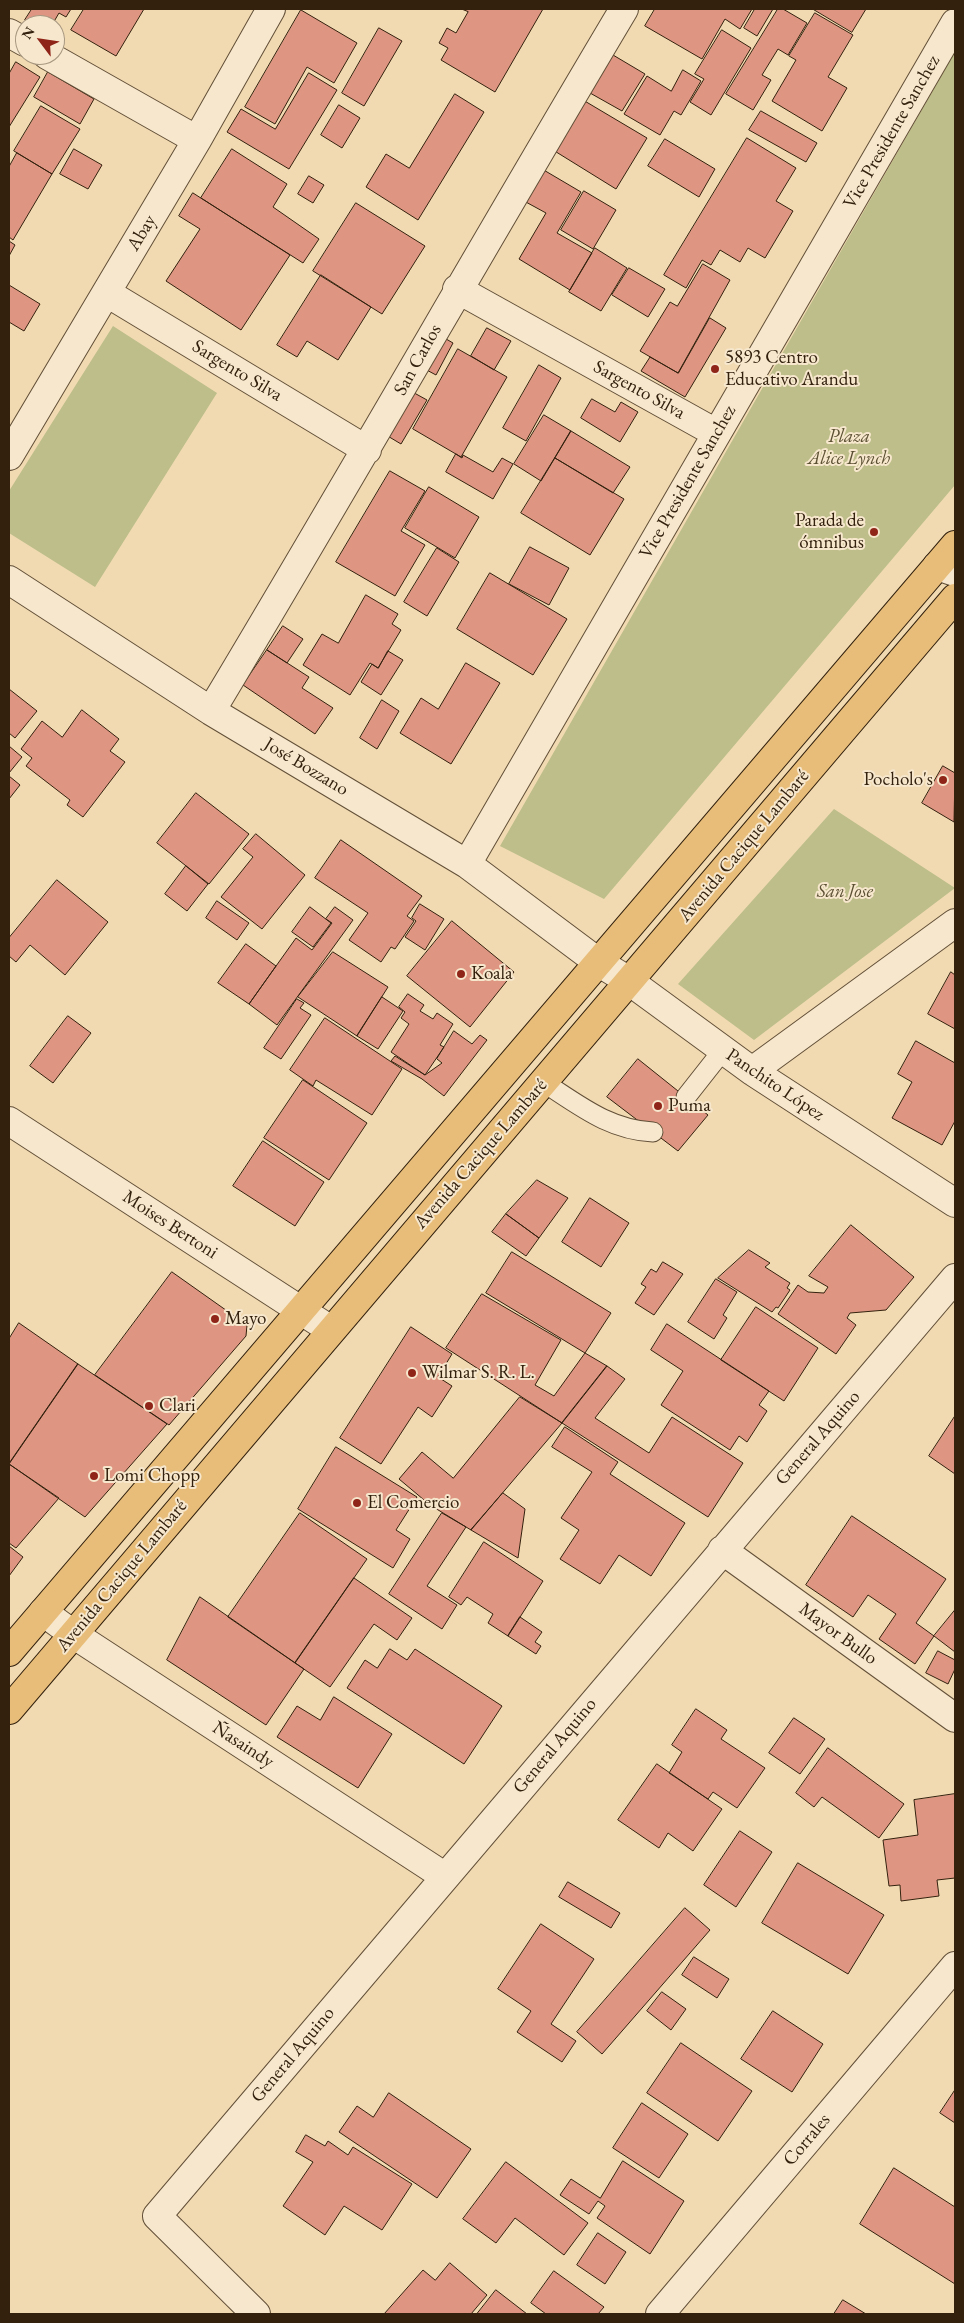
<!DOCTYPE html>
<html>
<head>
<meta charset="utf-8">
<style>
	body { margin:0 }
	#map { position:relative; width:964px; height:2323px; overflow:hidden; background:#f1dab2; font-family:"EB Garamond",serif }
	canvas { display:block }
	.frame { position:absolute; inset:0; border:10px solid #33210e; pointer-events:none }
	.north { position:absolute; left:15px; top:15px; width:50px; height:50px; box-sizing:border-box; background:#f6e7cd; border:1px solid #a89881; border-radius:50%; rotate:301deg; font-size:14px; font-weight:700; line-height:20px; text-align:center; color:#33210e }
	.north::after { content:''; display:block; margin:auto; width:18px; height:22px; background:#8f2418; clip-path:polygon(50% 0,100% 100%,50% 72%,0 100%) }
</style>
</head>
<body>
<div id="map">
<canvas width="964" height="2323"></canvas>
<div class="frame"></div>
<div class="north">N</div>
</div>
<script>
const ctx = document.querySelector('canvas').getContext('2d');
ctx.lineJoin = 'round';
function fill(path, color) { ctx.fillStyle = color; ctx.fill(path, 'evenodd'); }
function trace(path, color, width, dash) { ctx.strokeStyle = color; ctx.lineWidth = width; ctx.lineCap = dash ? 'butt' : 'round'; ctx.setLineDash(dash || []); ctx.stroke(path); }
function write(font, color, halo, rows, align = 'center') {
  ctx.font = font + ' "EB Garamond",serif'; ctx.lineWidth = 4; ctx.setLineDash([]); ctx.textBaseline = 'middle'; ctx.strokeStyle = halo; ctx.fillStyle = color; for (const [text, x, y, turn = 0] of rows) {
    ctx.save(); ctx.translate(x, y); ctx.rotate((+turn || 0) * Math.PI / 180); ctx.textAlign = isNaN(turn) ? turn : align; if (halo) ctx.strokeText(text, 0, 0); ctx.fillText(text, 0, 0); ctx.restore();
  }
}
fill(new Path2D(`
	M 955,52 L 955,485 L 604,899 L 500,846 Z
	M 113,326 L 217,393 L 95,587 L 9,533 L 9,491 Z
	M 834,809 L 955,888 L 754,1040 L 678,984 Z`), '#bdbe89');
const building = new Path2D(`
	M 32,9 L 71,9 L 66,17 L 59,13 L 52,25 L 33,25 L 25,20 Z
	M 84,9 L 144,9 L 116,56 L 71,30 Z
	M 462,9 L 543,9 L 495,92 L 441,60 L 448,48 L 439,43 L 447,28 L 456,33 L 468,12 Z
	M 655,9 L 752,9 L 740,29 L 725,19 L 702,59 L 645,26 Z
	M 755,9 L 773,9 L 757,36 L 744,28 Z
	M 778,9 L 783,9 L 807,23 L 788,55 L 778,49 L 762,75 L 771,80 L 753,110 L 726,94 Z
	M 813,9 L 866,9 L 852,32 Z
	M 301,10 L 357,43 L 334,83 L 307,67 L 275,124 L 245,107 Z
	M 815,13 L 853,35 L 828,77 L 847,88 L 822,131 L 772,101 L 796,60 L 789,56 Z
	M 379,28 L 402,41 L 364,106 L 342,93 Z
	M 722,30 L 751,48 L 711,115 L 690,102 L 704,79 L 695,74 Z
	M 613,55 L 645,74 L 622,111 L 590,93 Z
	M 16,62 L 40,77 L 9,127 L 9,74 Z
	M 683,70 L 701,81 L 681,115 L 674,111 L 660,135 L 624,114 L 647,76 L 671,91 Z
	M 48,72 L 94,99 L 80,124 L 34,97 Z
	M 309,73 L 337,90 L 289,169 L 227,132 L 241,109 L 275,129 Z
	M 455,94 L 484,112 L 418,220 L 366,187 L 386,154 L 409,168 Z
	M 583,100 L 647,138 L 616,189 L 553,150 Z
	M 339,105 L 360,118 L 342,148 L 321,135 Z
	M 41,106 L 80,129 L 52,174 L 14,151 Z
	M 761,111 L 817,143 L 806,162 L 749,130 Z
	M 747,138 L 796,168 L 776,201 L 793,211 L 765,258 L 748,248 L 740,262 L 720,250 L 711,265 L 702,260 L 686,288 L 664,275 Z
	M 665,139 L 715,169 L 699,197 L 648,166 Z
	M 74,149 L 102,165 L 88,189 L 60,174 Z
	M 232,149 L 287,184 L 273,207 L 319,239 L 303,263 L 201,198 Z
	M 17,153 L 52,174 L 13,240 L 9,237 L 9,167 Z
	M 542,169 L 581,192 L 557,233 L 592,253 L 570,290 L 519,259 L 546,213 L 524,201 Z
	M 309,176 L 324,185 L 313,203 L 298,194 Z
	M 584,191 L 616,210 L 593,249 L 561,230 Z
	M 193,193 L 290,255 L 241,330 L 166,281 L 200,229 L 179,216 Z
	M 356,203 L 425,246 L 382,314 L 313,271 Z
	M 9,241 L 15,245 L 9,256 Z
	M 595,248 L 627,268 L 601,311 L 569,292 Z
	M 703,264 L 730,280 L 678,373 L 640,351 L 670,302 L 677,306 Z
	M 629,268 L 665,289 L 648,317 L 612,295 Z
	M 321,275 L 371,307 L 338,360 L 307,341 L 297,357 L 277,345 Z
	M 9,285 L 40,304 L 24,331 L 9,322 Z
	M 710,318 L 726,328 L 685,397 L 641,371 L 650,357 L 678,373 Z
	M 487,328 L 511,341 L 494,370 L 471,356 Z
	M 441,336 L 453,343 L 436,375 L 423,368 Z
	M 458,349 L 507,377 L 461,457 L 413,429 Z
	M 539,365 L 561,378 L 526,441 L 503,428 Z
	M 407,389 L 427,400 L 401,444 L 381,432 Z
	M 592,399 L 615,412 L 621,402 L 638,412 L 620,442 L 581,418 Z
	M 544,415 L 571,431 L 541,481 L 514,464 Z
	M 571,431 L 630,467 L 613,493 L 555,458 Z
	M 456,454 L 462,458 L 463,455 L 493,472 L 502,458 L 513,464 L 493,499 L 446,472 Z
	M 555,458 L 624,499 L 590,555 L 521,513 Z
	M 390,471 L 425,491 L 401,531 L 425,545 L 395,596 L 336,562 Z
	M 429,487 L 479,517 L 455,558 L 405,528 Z
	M 530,547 L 569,568 L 549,605 L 509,584 Z
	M 437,548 L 459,562 L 427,616 L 404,602 Z
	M 490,573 L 567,619 L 533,675 L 457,629 Z
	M 366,595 L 398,614 L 392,624 L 401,630 L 378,668 L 370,663 L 350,695 L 303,665 L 322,634 L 338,643 Z
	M 283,626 L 303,639 L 287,663 L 267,650 Z
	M 267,650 L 309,677 L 302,688 L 333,708 L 315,734 L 243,685 Z
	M 388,651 L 403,660 L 381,695 L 361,682 L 372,664 L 378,668 Z
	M 466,663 L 500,683 L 451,764 L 400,733 L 421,698 L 438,709 Z
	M 9,689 L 37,711 L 15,738 L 9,733 Z
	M 382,700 L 399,711 L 377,749 L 360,738 Z
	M 82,710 L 119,739 L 110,751 L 125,762 L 83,817 L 67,805 L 70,800 L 26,766 L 32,758 L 21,749 L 42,721 L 62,737 Z
	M 9,746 L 22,757 L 9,773 Z
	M 943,766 L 955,773 L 954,822 L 922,803 Z
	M 9,776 L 20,785 L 9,799 Z
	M 196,793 L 249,834 L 209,884 L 157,843 Z
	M 256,834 L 305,875 L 262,929 L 221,897 L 253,857 L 243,849 Z
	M 341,840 L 422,896 L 407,916 L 414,921 L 395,949 L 391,947 L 381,962 L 349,940 L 368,913 L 315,878 Z
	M 186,866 L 208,884 L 187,911 L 165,894 Z
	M 57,880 L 108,922 L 65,975 L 30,945 L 16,962 L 9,956 L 9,938 Z
	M 217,901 L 249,923 L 237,940 L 206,918 Z
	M 420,904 L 444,919 L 425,950 L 405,937 L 416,921 L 412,918 Z
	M 310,907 L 331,923 L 313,947 L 292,932 Z
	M 335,907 L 353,920 L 277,1025 L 249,1004 L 296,938 L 312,950 L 332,923 L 326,919 Z
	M 452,921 L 514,972 L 470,1027 L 407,976 Z
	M 246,944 L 276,966 L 249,1004 L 218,983 Z
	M 333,952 L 388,987 L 357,1036 L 298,997 Z
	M 951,972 L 955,975 L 955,1029 L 928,1014 Z
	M 408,994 L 424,1005 L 420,1011 L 433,1019 L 437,1013 L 453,1024 L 440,1045 L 444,1047 L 425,1075 L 391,1052 L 409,1024 L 401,1018 L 405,1012 L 399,1007 Z
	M 382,997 L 403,1011 L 378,1049 L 357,1036 Z
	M 297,999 L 304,1003 L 300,1008 L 311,1015 L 281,1059 L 264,1048 Z
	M 68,1016 L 91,1033 L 53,1083 L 30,1066 Z
	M 325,1018 L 402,1069 L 372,1115 L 316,1080 L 313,1086 L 290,1070 Z
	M 454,1031 L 472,1044 L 480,1035 L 487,1040 L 444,1096 L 422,1079 L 391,1061 L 395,1056 L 425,1075 L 442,1063 L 437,1059 Z
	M 916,1041 L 955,1063 L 955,1121 L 942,1145 L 892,1118 L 912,1082 L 898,1074 Z
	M 638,1059 L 708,1115 L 678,1151 L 607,1097 Z
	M 303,1080 L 367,1123 L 329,1180 L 264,1138 Z
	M 263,1141 L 324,1182 L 295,1226 L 233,1186 Z
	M 537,1180 L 568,1198 L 539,1238 L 506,1214 Z
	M 590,1198 L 629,1223 L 601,1267 L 562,1242 Z
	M 506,1214 L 539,1238 L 526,1256 L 492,1232 Z
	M 851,1225 L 914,1277 L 886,1310 L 850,1313 L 847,1318 L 856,1325 L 836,1354 L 778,1314 L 798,1285 L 808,1292 L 824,1293 L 828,1287 L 809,1276 Z
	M 749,1250 L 770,1263 L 765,1267 L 790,1283 L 787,1288 L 790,1290 L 778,1308 L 776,1307 L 772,1312 L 718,1278 Z
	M 512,1252 L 611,1313 L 585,1353 L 486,1293 Z
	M 663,1262 L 683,1274 L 654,1315 L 635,1303 L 646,1287 L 641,1284 L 651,1269 L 656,1272 Z
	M 172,1272 L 247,1325 L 246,1336 L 169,1425 L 95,1375 Z
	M 716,1279 L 737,1292 L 723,1315 L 727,1318 L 714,1339 L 688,1322 Z
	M 482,1294 L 561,1340 L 535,1385 L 554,1396 L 585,1353 L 607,1366 L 562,1423 L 446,1348 Z
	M 756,1307 L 818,1348 L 784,1401 L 721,1360 Z
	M 19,1323 L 78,1364 L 9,1464 L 9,1339 Z
	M 667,1324 L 769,1391 L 759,1405 L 767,1411 L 747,1442 L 739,1436 L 730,1450 L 661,1405 L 683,1371 L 651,1350 Z
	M 411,1327 L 452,1354 L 438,1377 L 452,1386 L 432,1417 L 418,1407 L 381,1464 L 340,1438 Z
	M 78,1364 L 167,1424 L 85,1517 L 9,1464 Z
	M 607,1366 L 625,1379 L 595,1418 L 649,1453 L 672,1417 L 743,1463 L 708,1517 L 562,1423 Z
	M 520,1397 L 562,1423 L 471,1530 L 430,1505 L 399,1479 L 422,1452 L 453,1478 Z
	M 955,1416 L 955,1474 L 929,1456 Z
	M 565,1427 L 618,1462 L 610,1474 L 685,1523 L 651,1576 L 619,1555 L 600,1584 L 560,1559 L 579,1530 L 561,1518 L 592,1472 L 552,1447 Z
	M 336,1447 L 417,1497 L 396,1530 L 410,1539 L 393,1568 L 298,1509 Z
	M 9,1464 L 59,1498 L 16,1548 L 9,1543 Z
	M 503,1493 L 525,1509 L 518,1558 L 471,1530 Z
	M 300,1513 L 367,1559 L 295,1663 L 228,1617 Z
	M 442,1513 L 466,1527 L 427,1586 L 457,1605 L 442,1629 L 389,1594 Z
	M 852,1516 L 946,1579 L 916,1623 L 934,1636 L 915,1664 L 879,1639 L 896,1614 L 868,1595 L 853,1617 L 806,1585 Z
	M 484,1542 L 543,1581 L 508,1636 L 488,1623 L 493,1614 L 467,1597 L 461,1605 L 449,1597 Z
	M 9,1546 L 23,1557 L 9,1576 Z
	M 354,1578 L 412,1618 L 397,1640 L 374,1624 L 330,1687 L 295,1663 Z
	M 200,1597 L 304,1669 L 266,1725 L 167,1660 Z
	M 955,1610 L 955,1652 L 934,1636 Z
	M 520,1617 L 542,1632 L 535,1642 L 541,1646 L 536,1654 L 508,1636 Z
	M 390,1649 L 407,1660 L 415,1649 L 502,1706 L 464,1764 L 347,1688 L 365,1660 L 377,1668 Z
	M 938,1651 L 955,1660 L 955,1669 L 948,1684 L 926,1673 Z
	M 334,1697 L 392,1734 L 358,1788 L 277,1737 L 297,1706 L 320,1720 Z
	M 696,1709 L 727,1730 L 721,1739 L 765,1768 L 737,1808 L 713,1792 L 708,1799 L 669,1773 L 682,1752 L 672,1745 Z
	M 794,1718 L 825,1739 L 800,1774 L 769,1753 Z
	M 828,1748 L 904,1804 L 879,1838 L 822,1797 L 814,1807 L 796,1793 Z
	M 657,1764 L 722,1809 L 693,1851 L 668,1833 L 659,1848 L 618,1820 Z
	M 955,1794 L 955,1878 L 937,1880 L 939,1896 L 901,1901 L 900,1885 L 889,1886 L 883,1840 L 918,1835 L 914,1800 Z
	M 740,1831 L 772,1852 L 736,1907 L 704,1885 Z
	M 798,1863 L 884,1915 L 848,1974 L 762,1923 Z
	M 568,1882 L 620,1913 L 611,1928 L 559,1897 Z
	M 685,1908 L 710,1930 L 602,2054 L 577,2032 Z
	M 541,1924 L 594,1959 L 551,2024 L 576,2041 L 562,2062 L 517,2032 L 531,2011 L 498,1989 Z
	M 694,1957 L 729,1979 L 717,1998 L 682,1975 Z
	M 662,1992 L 686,2009 L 671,2030 L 647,2011 Z
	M 773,2011 L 823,2044 L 792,2092 L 741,2059 Z
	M 681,2043 L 752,2091 L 718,2141 L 647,2093 Z
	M 955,2090 L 955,2123 L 940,2113 Z
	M 389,2093 L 471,2149 L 437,2198 L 339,2132 L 357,2106 L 373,2117 Z
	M 642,2103 L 688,2134 L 659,2178 L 613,2148 Z
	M 306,2135 L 325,2146 L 328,2141 L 348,2155 L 353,2147 L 412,2184 L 382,2230 L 344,2206 L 325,2235 L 283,2206 L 313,2162 L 296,2152 Z
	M 623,2161 L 684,2201 L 650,2254 L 597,2218 L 605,2206 L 598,2201 L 589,2214 L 560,2195 L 571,2179 L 600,2198 Z
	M 506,2162 L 588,2223 L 564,2255 L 515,2218 L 496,2243 L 463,2219 Z
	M 894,2168 L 955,2207 L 955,2284 L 860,2224 Z
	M 598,2233 L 626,2252 L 605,2284 L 577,2265 Z
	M 450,2263 L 487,2295 L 471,2314 L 384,2314 L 423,2270 L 435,2280 Z
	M 554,2271 L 604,2307 L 598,2314 L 546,2314 L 531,2303 Z
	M 496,2290 L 527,2314 L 477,2314 Z
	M 843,2300 L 866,2314 L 834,2314 Z`);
fill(building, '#de9682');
trace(building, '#33210e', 1);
const service = new Path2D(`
	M 543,1082 C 579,1105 609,1130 653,1132
	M 686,1097 L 723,1050`);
const minor = new Path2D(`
	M 9,33 L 25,42
	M 47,55 L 197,140
	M 457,289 L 716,433
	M 107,293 L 367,450
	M 9,456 L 197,140 L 271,9
	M 937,566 L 955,572
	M 9,580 L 211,711 L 467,864 L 598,962 L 629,981 L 752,1071 L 955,1203
	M 211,711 C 351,478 485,242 624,9
	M 467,864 L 955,23
	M 752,1071 L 955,923
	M 9,1121 L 331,1330
	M 722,1550 L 955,1718
	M 43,1612 L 73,1634 L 444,1876
	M 256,2314 L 157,2216 L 955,1278
	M 660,2314 L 955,1966`);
const primary = new Path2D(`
	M 9,1652 L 955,545
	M 9,1710 L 955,598`);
trace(service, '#624f37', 21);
trace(minor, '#624f37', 30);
trace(primary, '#33210e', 30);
trace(service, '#f6e7cd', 19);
trace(minor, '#f6e7cd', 28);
trace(primary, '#e8bd79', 28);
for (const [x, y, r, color] of [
	[715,369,5,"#8f2418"],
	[874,532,5,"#8f2418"],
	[943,780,5,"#8f2418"],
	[461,974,5,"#8f2418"],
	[658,1106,5,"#8f2418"],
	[215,1319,5,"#8f2418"],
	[412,1373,5,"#8f2418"],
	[149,1406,5,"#8f2418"],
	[94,1476,5,"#8f2418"],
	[357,1503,5,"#8f2418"]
]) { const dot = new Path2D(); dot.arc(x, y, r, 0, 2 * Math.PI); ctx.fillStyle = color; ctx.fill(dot); trace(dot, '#f6e7cd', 2); }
write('19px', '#33210e', '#f6e7cd', [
	["Vice Presidente Sanchez",892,132,-60],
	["Abay",142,233,-59],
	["San Carlos",418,360,-61],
	["Sargento Silva",237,371,31],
	["Sargento Silva",639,390,29],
	["Vice Presidente Sanchez",688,482,-60],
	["José Bozzano",306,767,31],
	["Avenida Cacique Lambaré",744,846,-50],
	["Panchito López",775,1085,34],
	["Avenida Cacique Lambaré",481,1154,-49],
	["Moises Bertoni",170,1225,33],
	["General Aquino",818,1438,-49],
	["Avenida Cacique Lambaré",122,1576,-50],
	["Mayor Bullo",838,1634,36],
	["Ñasaindy",243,1745,33],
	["General Aquino",555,1746,-50],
	["General Aquino",293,2055,-50],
	["Corrales",807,2140,-50]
]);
write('19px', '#33210e', '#f6e7cd', [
	["5893 Centro",725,358],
	["Educativo Arandu",725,380],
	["Parada de",864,521,"right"],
	["ómnibus",864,543,"right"],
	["Pocholo's",933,780,"right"],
	["Koala",471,974],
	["Puma",668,1106],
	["Mayo",225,1319],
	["Wilmar S. R. L.",422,1373],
	["Clari",159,1406],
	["Lomi Chopp",104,1476],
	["El Comercio",367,1503]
], 'left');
write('italic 19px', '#5c5033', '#f6e7cd', [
	["Plaza",849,437],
	["Alice Lynch",849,459],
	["San Jose",845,892]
]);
</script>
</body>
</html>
